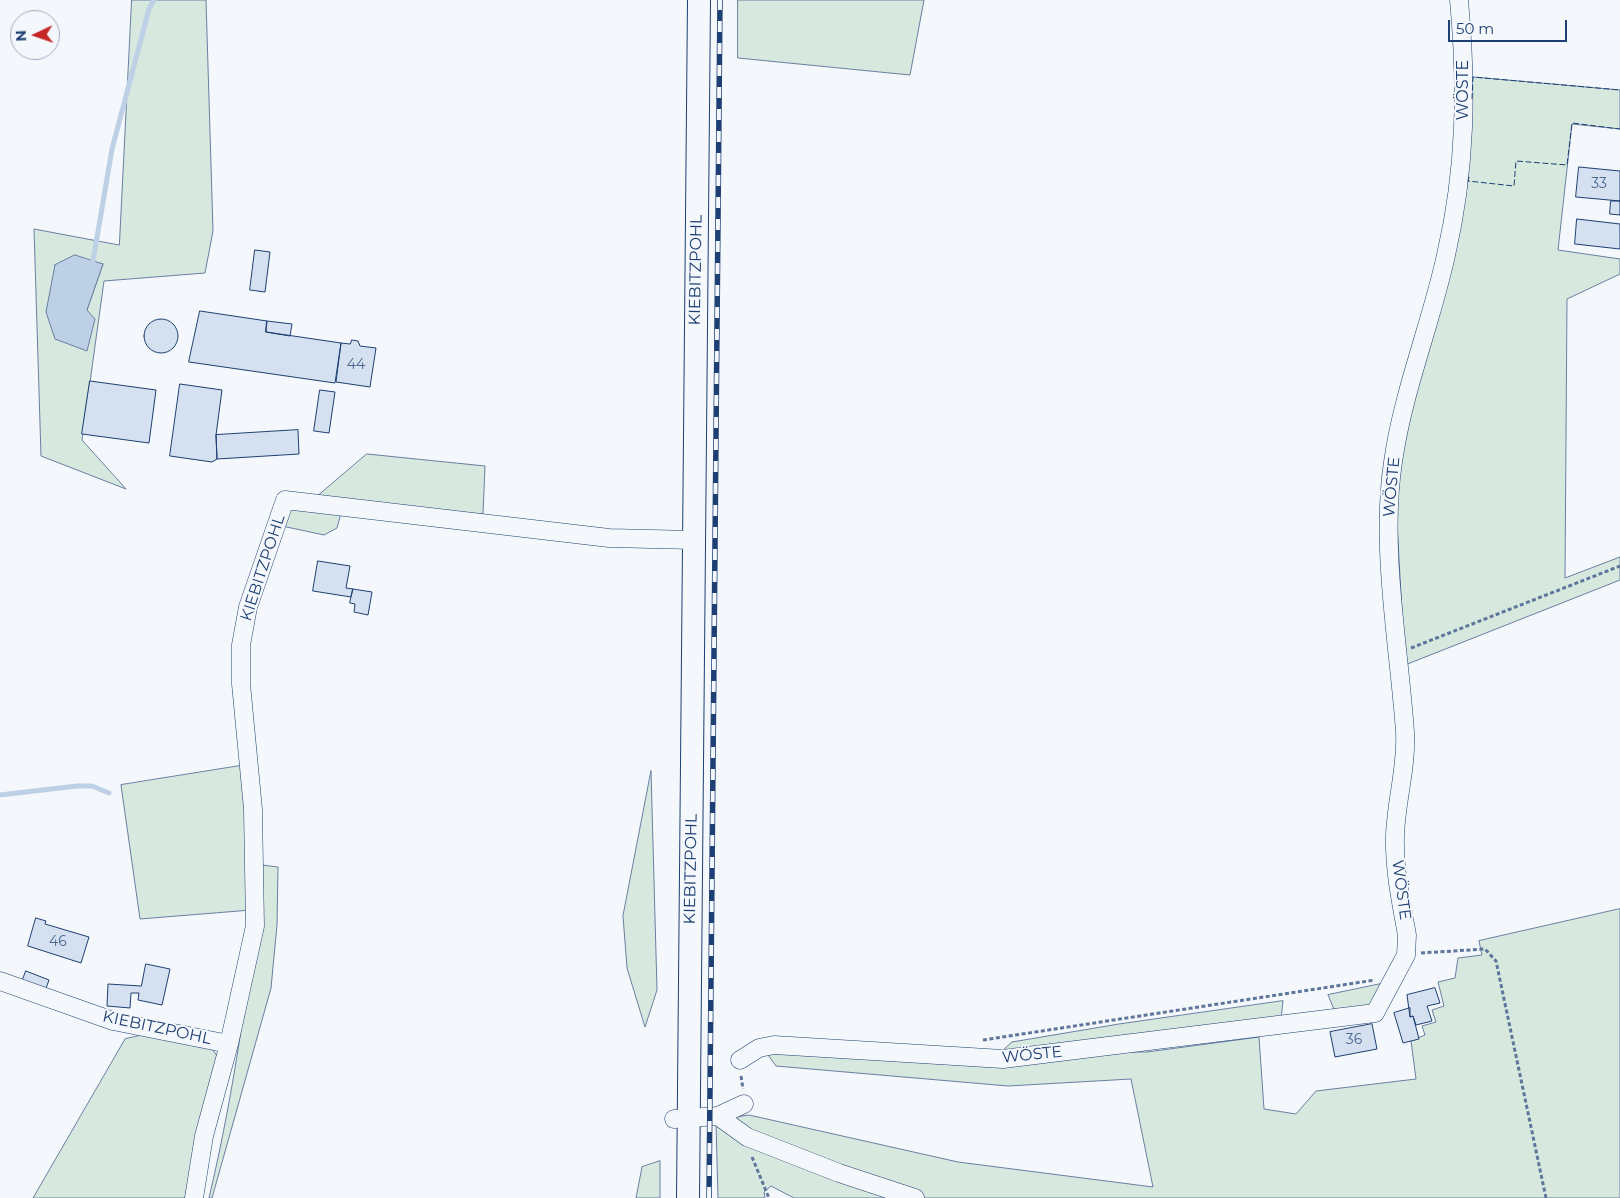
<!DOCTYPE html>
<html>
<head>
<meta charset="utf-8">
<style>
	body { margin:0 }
	#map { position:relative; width:1620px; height:1198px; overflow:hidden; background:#f4f7fb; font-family:Montserrat,sans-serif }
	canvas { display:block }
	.north { position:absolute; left:10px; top:10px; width:50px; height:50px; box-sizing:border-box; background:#f4f7fb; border:1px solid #9eadc5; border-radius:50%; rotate:267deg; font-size:14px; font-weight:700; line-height:20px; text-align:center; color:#1d3f73 }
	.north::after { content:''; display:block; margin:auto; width:18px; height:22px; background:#c62828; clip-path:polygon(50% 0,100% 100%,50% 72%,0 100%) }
	.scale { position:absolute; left:1448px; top:20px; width:119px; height:22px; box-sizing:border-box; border:2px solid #1d3f73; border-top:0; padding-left:6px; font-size:15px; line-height:18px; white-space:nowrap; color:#1d3f73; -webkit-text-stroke:4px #f4f7fb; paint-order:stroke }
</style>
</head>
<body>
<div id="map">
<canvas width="1620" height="1198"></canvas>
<div class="north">N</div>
<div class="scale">50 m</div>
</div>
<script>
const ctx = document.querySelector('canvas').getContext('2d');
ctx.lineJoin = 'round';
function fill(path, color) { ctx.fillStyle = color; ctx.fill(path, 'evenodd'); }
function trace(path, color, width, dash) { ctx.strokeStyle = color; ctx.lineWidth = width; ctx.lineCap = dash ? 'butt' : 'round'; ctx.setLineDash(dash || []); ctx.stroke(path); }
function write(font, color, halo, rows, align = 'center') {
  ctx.font = font + ' Montserrat,sans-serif'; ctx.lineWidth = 4; ctx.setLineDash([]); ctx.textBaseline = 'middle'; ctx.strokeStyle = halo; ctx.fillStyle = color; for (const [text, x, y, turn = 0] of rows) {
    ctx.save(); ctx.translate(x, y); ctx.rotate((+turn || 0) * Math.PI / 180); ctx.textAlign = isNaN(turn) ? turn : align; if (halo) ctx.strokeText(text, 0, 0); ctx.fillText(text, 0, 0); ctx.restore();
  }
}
const green = new Path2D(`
	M 132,0 L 206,0 L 213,231 L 205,273 L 104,281 L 82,440 L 126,489 L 41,456 L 34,229 L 119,245 ZM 103,264 L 87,310 L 55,265 Z
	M 738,0 L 924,0 L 910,75 L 738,58 Z
	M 1473,77 L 1620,90 L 1620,129 L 1572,124 L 1558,250 L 1620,259 L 1620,274 L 1567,299 L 1565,578 L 1620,557 L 1620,580 L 1405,665 L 1396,506 L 1406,418 L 1458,233 L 1468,181 Z
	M 367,454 L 485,466 L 483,514 L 384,509 L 313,500 Z
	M 291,504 L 341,513 L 337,528 L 324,535 L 282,526 Z
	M 246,765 L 251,910 L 140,919 L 121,785 Z
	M 651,771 L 657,990 L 645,1027 L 627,968 L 623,916 Z
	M 262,865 L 278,867 L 277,925 L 271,988 L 212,1198 L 209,1198 C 235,1088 250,977 262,865 Z
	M 1620,909 L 1620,1198 L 794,1198 L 771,1186 L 764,1192 L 765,1198 L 718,1198 L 716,1123 L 723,1119 L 749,1115 L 958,1162 L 1153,1187 L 1131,1079 L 1008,1086 L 776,1066 L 768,1055 L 788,1050 L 1147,1052 L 1259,1037 L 1264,1109 L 1296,1114 L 1316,1091 L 1416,1079 L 1411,1041 L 1425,1035 L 1422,1026 L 1436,1022 L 1432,1010 L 1444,1006 L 1438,982 L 1455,978 L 1458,958 L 1482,955 L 1479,941 Z
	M 1385,983 L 1369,1010 L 1336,1014 L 1328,995 Z
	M 1283,1001 L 1281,1019 L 1001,1052 L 1012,1042 L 1119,1024 Z
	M 147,1034 L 211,1047 L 219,1059 L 195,1143 L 185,1198 L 33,1198 L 125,1039 Z
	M 660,1161 L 660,1198 L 636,1198 L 642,1167 Z`);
fill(green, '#d7e8df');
trace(green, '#687fa3', 1);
const water = new Path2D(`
	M 75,255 L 103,264 L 87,310 L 95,319 L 87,351 L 55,339 L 46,312 L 55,265 Z`);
fill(water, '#bed0e5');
trace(water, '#687fa3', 1);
trace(new Path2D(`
	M 93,261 L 112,149 L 149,9 L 154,0
	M 0,795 L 77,786 L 92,786 L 109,793`), '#bed0e5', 5);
const building = new Path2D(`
	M 1579,167 L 1620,171 L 1620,201 L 1576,197 Z
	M 1611,201 L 1620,201 L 1620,215 L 1610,214 Z
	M 1577,219 L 1620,224 L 1620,249 L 1575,244 Z
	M 255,250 L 270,252 L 265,292 L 250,290 Z
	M 200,311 L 267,321 L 266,332 L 341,343 L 335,383 L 189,362 Z
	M144 336a17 17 0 1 1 34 0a17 17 0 1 1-34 0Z
	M 267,321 L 292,324 L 290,336 L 266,332 Z
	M 352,340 L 358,341 L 360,346 L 376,348 L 370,387 L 336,382 L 341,343 L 350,344 Z
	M 90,381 L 156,390 L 149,443 L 82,434 Z
	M 180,384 L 222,390 L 216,435 L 217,459 L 212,462 L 170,456 Z
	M 320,390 L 335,392 L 329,433 L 314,431 Z
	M 298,430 L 299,454 L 217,459 L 216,435 Z
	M 318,561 L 350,566 L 346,588 L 353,589 L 351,597 L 313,591 Z
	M 353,589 L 372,592 L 368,615 L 354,612 L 355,604 L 350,603 Z
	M 36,918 L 46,921 L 45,924 L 89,937 L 81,963 L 28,946 Z
	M 146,964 L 170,969 L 162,1005 L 138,1000 L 139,993 L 131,993 L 130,1008 L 107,1006 L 108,984 L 141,986 Z
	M 26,971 L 49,980 L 45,991 L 22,982 Z
	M 1435,988 L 1440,1003 L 1427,1006 L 1432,1021 L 1416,1025 L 1413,1016 L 1410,1017 L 1407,995 Z
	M 1410,1008 L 1410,1017 L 1413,1016 L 1419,1039 L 1403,1043 L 1394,1013 Z
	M 1372,1024 L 1377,1049 L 1335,1057 L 1330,1032 Z`);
fill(building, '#d5e0f0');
trace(building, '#1d3f73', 1);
const minor = new Path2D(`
	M 0,981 L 113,1021 L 229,1044
	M 740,1060 L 759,1048 L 774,1045 L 1003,1059 L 1375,1013 L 1406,955 L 1407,935 C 1401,902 1394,869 1395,836 C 1396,801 1407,767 1405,732 C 1399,646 1380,547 1393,462 C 1403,391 1431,324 1446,255 C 1466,169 1467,87 1459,0
	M 718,1116 L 747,1137 L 839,1173 L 915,1198
	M 674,1119 L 718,1116 L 744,1104
	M 194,1198 L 204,1136 L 229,1044 L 255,926 L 253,809 L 241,684 L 241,645 L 248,607 L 285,500 L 609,538 L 694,540`);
const major = new Path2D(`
	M 688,1198 L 699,0`);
trace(minor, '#1d3f73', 19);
trace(major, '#1d3f73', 24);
trace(new Path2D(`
	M 1411,648 L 1620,566
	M 1421,953 L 1485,949 L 1496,961 L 1546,1198
	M 983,1040 L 1375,980
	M 741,1076 L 743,1089
	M 752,1157 L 769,1198`), '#5e769c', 3, [4, 2.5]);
trace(minor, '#f4f7fb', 18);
trace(major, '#f4f7fb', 22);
const rail = new Path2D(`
	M 709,1198 L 720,0`);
trace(rail, '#1d3f73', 5.5);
trace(rail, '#f4f7fb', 4, [11]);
trace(new Path2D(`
	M 1472,99 L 1473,77 L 1620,90
	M 1469,177 L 1468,181 L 1514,186 L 1516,161 L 1567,165 L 1572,123 L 1620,129`), '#1d3f73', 1, [6, 2.5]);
write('14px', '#4b6792', null, [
	["33",1599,184],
	["44",356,365],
	["46",58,942],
	["36",1354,1040]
]);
write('16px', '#1d3f73', '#f4f7fb', [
	["WÖSTE",1463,90,-90],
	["KIEBITZPOHL",696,270,-89],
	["WÖSTE",1392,487,-85],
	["KIEBITZPOHL",263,568,-72],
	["KIEBITZPOHL",691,869,-89],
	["WÖSTE",1401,890,82],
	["KIEBITZPOHL",157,1028,12],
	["WÖSTE",1032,1055,-6]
]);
</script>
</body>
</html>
